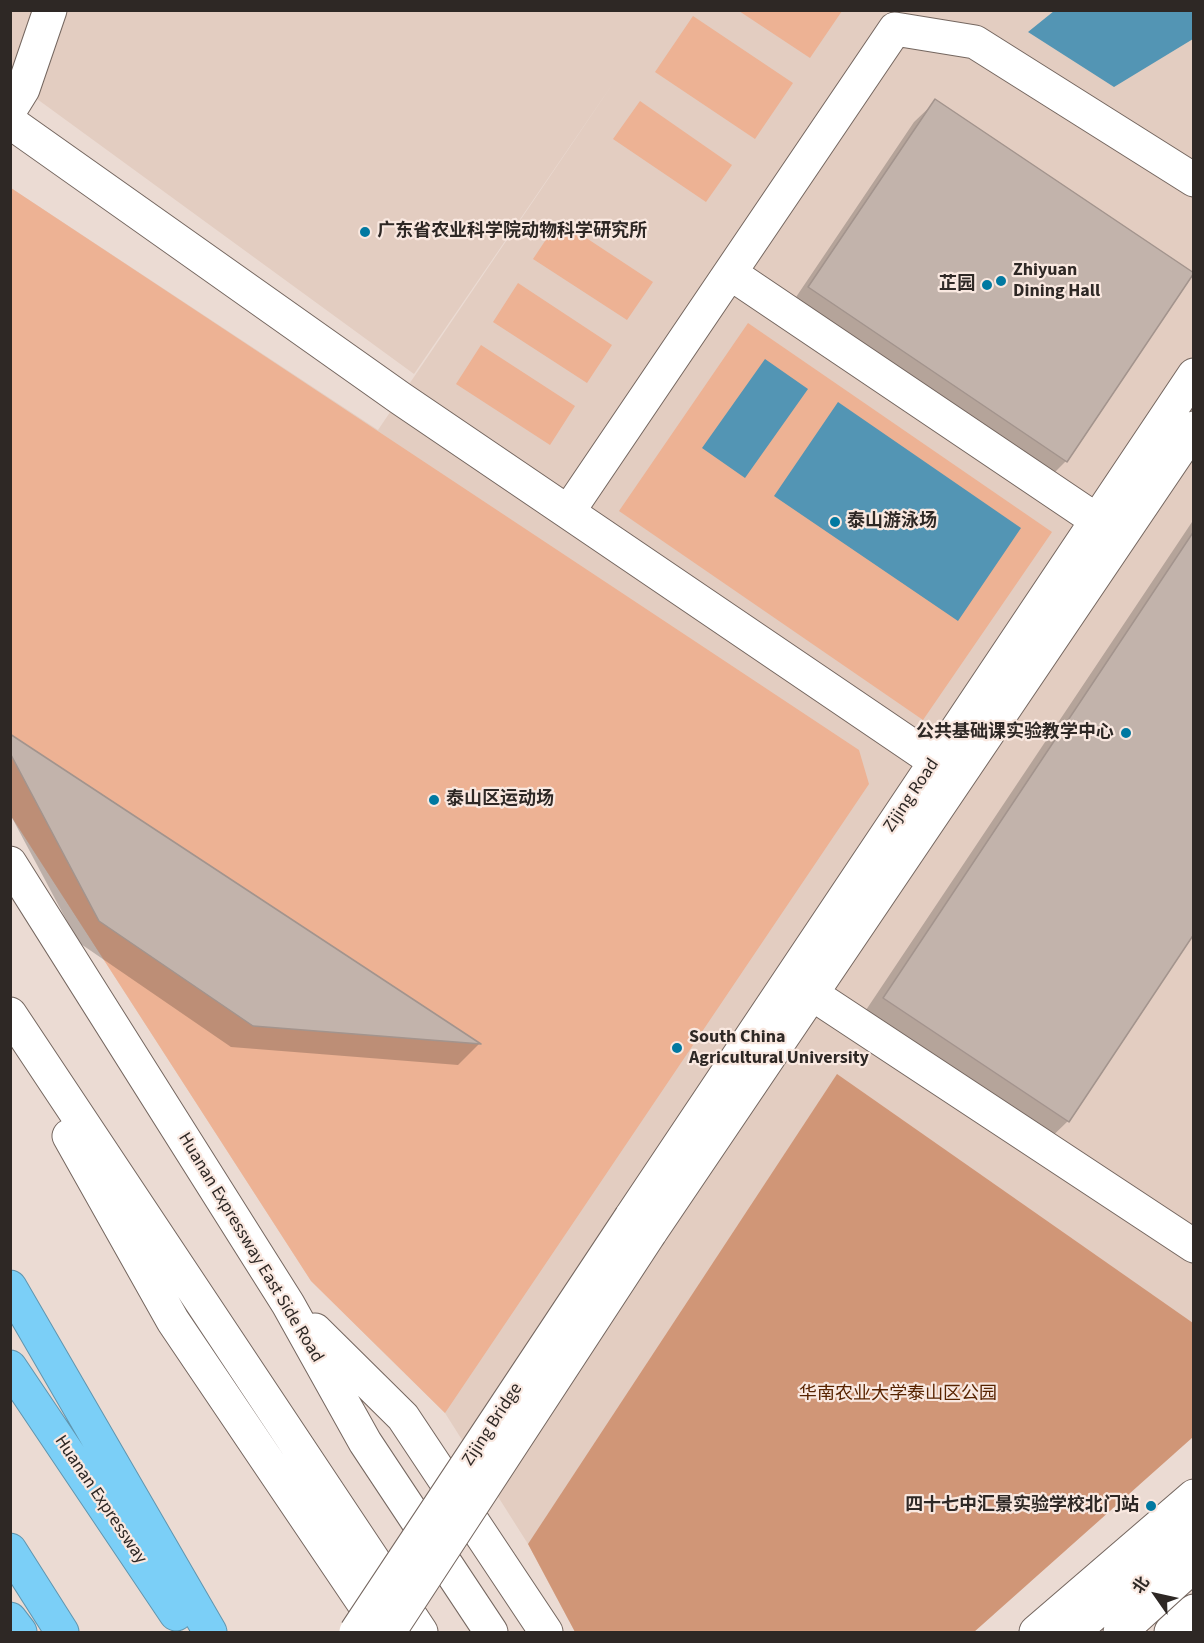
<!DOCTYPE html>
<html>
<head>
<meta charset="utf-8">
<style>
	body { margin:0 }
	#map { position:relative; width:1204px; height:1643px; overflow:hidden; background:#ebdbd3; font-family:"Source Sans 3","Noto Sans SC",sans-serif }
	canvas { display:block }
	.frame { position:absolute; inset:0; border:12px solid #2e2825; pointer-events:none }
	.north { position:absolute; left:1126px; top:1565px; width:60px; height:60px; -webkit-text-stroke:4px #f9e8e0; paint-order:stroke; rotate:304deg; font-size:16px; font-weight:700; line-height:24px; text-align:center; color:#2e2825 }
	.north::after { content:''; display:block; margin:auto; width:21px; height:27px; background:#2e2825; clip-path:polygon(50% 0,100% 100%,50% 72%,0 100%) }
</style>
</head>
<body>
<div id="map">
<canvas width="1204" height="1643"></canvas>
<div class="frame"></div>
<div class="north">北</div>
</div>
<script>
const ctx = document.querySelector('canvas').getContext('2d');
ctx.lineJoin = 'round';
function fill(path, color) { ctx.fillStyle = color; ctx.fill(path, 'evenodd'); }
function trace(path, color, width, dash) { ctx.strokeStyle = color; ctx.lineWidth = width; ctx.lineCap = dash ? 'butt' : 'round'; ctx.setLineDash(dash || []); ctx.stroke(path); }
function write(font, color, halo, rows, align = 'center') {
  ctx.font = font + ' "Source Sans 3","Noto Sans SC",sans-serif'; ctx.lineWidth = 4.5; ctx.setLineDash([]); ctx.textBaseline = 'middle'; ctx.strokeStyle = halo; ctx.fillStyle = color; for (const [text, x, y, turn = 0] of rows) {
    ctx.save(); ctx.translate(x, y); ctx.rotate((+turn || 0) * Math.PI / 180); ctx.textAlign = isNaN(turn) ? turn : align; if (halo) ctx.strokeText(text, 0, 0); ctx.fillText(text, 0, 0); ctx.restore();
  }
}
fill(new Path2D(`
	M 11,11 L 1193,11 L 1193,1437 L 974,1632 L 575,1632 L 528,1544 L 445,1413 L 311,1281 L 11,816 L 11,188 L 378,430 L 616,79 L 414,374 L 11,80 Z`), '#e3cdc1');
fill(new Path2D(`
	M 739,11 L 842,10 L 842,11 L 810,58 Z
	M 693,16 L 793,83 L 755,139 L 655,72 Z
	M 640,101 L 732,165 L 706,202 L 613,139 Z
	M 11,188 L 859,750 L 869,784 L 445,1413 L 311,1281 L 11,816 Z
	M 559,220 L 653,282 L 627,320 L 533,259 Z
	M 518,283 L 612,345 L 587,383 L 493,322 Z
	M 748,323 L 1052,532 L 923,720 L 619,511 Z
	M 481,345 L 575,406 L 550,445 L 456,384 Z`), '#edb294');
fill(new Path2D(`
	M 837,1074 L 1193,1323 L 1193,1437 L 974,1632 L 575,1632 L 528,1544 Z`), '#d09677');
fill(new Path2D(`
	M 1054,11 L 1193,11 L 1193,39 L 1114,87 L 1028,32 Z
	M 765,359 L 808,389 L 745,478 L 702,448 Z
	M 838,402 L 1021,528 L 958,621 L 774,496 Z`), '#5395b4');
fill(new Path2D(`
	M 936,101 L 1066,461 L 1045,482 L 788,309 L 914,122 Z
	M 1194,519 L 1194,931 L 1068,1121 L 1038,1150 L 854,1028 Z
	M 10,736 L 479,1044 L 458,1065 L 231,1047 L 78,942 L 10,814 Z`), '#0003');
const building = new Path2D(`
	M 935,99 L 1194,273 L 1067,462 L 808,287 Z
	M 1194,531 L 1194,934 L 1069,1122 L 883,998 Z
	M 10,734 L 481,1044 L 253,1026 L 99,921 L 10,753 Z`);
fill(building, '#c2b3ab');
trace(building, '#a3948d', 1.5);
const minor = new Path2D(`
	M 10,110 L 23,89 L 50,10
	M 10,122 L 400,398 L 958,777
	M 730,273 L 1114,532
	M 568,512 L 895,29 L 975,42 L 1194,180
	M 10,863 L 288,1304 L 365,1442 L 491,1632
	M 794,982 L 1194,1246
	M 10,1014 L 421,1632
	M 69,1136 L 173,1321 L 383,1632
	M 631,1217 L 1194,375
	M 650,1233 L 1194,428
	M 315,1330 L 403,1417 L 546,1632
	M 1036,1632 L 1194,1496
	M 1073,1632 L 1194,1528
	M 1120,1632 L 1194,1565
	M 1171,1632 L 1194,1611`);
const highway = new Path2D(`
	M 10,1287 L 210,1632
	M 10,1367 L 176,1614
	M 10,1550 L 62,1632
	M 10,1619 L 20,1632`);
trace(minor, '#74665f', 35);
trace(highway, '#6095ae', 35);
trace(minor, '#fff', 33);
trace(highway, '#7bcff7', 33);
const minorBridge = new Path2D(`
	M 356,1632 L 631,1217
	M 389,1632 L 650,1233`);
trace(minorBridge, '#74665f', 35, []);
trace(minorBridge, '#fff', 33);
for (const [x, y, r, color] of [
	[365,232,6,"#0179a1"],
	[1001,281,6,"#0179a1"],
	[987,285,6,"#0179a1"],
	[835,522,6,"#0179a1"],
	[1126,733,6,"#0179a1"],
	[434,800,6,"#0179a1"],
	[677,1048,6,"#0179a1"],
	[1151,1506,6,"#0179a1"]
]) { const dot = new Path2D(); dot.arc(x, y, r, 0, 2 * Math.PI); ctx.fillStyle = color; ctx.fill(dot); trace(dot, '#f9e8e0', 2); }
write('bold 18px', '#2e2825', '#f9e8e0', [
	["广东省农业科学院动物科学研究所",377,232],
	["Zhiyuan",1013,271],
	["Dining Hall",1013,292],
	["芷园",975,285,"right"],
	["泰山游泳场",847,522],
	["公共基础课实验教学中心",1114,733,"right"],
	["泰山区运动场",446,800],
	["South China",689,1038],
	["Agricultural University",689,1059],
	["四十七中汇景实验学校北门站",1139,1506,"right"]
], 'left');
write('18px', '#2e2825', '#f9e8e0', [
	["Zijing Road",912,796,-56],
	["Huanan Expressway East Side Road",250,1248,59],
	["Zijing Bridge",493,1425,-57],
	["Huanan Expressway",100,1500,56]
]);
write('18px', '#582300', '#f9e8e0', [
	["华南农业大学泰山区公园",898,1395]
]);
</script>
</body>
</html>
